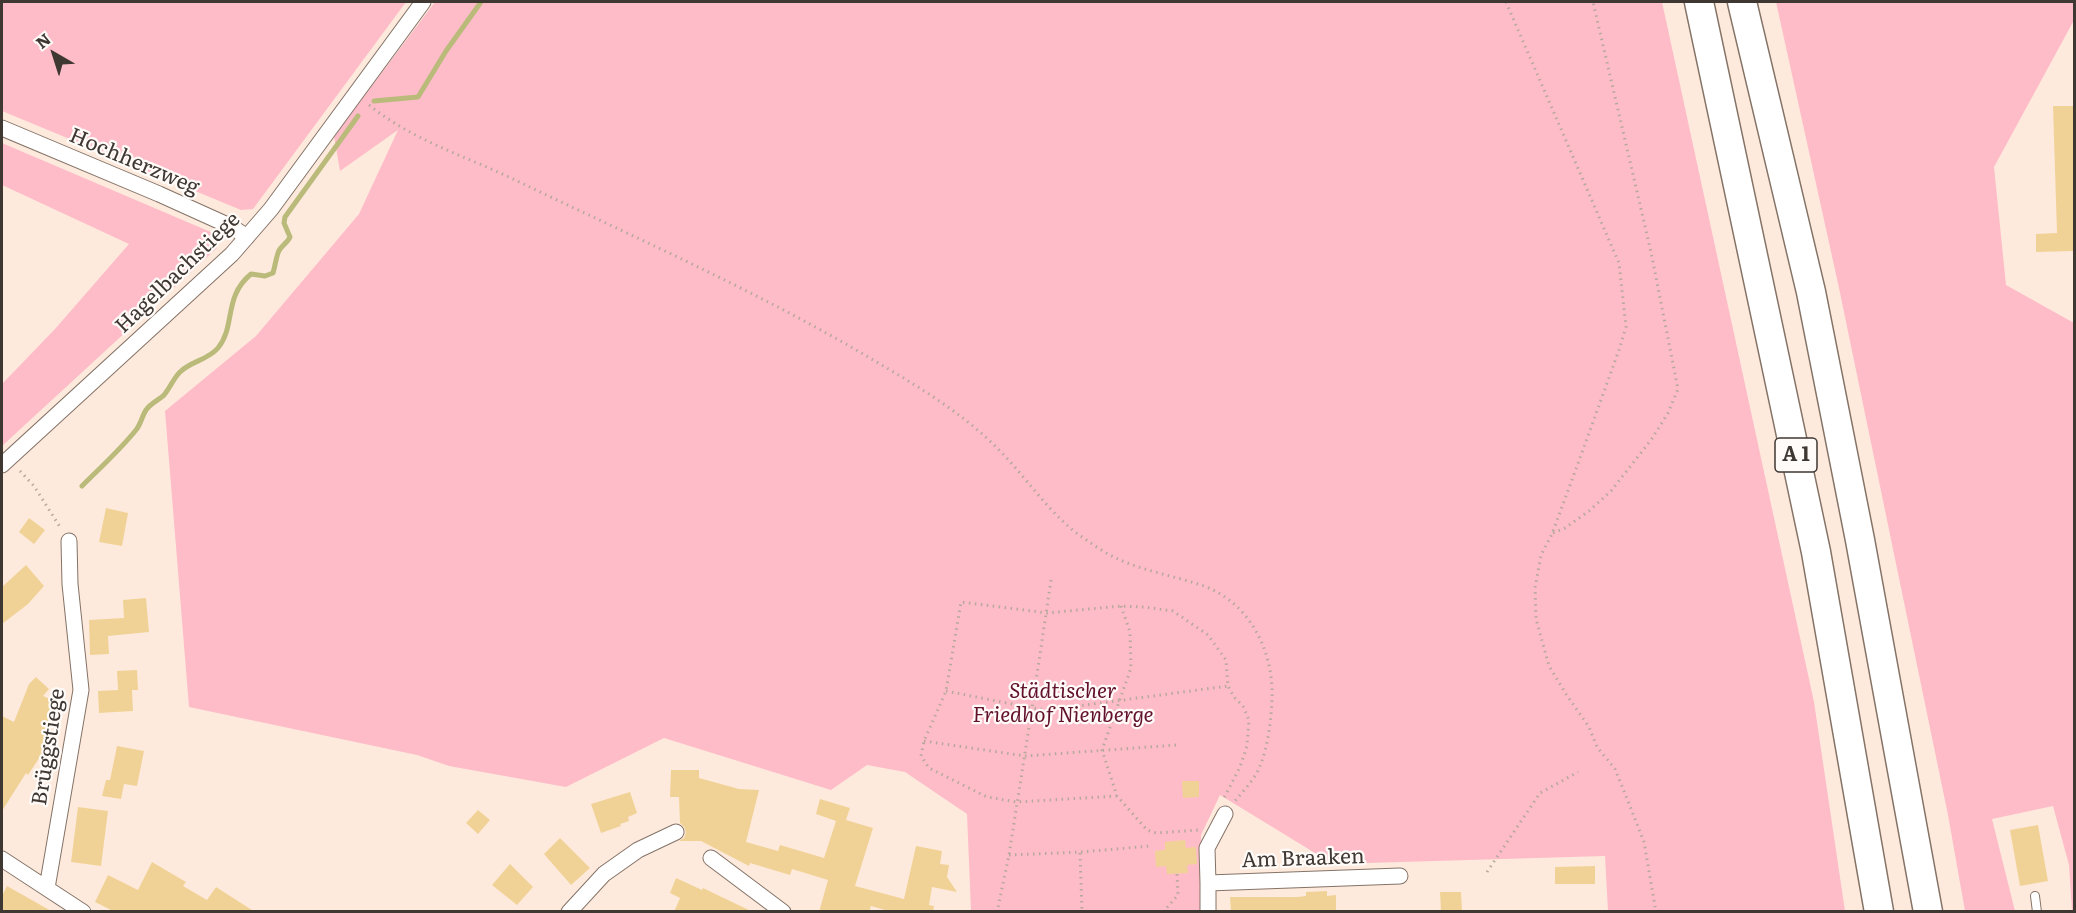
<!DOCTYPE html>
<html>
<head>
<meta charset="utf-8">
<style>
	body { margin:0 }
	#map { position:relative; width:2076px; height:913px; overflow:hidden; background:#feeadd; font-family:Literata,serif }
	canvas { display:block }
	.frame { position:absolute; inset:0; border:3px solid #3f3732; pointer-events:none }
	.north { position:absolute; left:24px; top:24px; width:60px; height:60px; -webkit-text-stroke:4px #fffbf8; paint-order:stroke; rotate:321deg; font-size:16px; font-weight:700; line-height:24px; text-align:center; color:#3f3732 }
	.north::after { content:''; display:block; margin:auto; width:21px; height:27px; background:#3f3732; clip-path:polygon(50% 0,100% 100%,50% 72%,0 100%) }
</style>
</head>
<body>
<div id="map">
<canvas width="2076" height="913"></canvas>
<div class="frame"></div>
<div class="north">N</div>
</div>
<script>
const ctx = document.querySelector('canvas').getContext('2d');
ctx.lineJoin = 'round';
function fill(path, color) { ctx.fillStyle = color; ctx.fill(path, 'evenodd'); }
function trace(path, color, width, dash) { ctx.strokeStyle = color; ctx.lineWidth = width; ctx.lineCap = dash ? 'butt' : 'round'; ctx.setLineDash(dash || []); ctx.stroke(path); }
function write(font, color, halo, rows, align = 'center') {
  ctx.font = font + ' Literata,serif'; ctx.lineWidth = 4.5; ctx.setLineDash([]); ctx.textBaseline = 'middle'; ctx.strokeStyle = halo; ctx.fillStyle = color; for (const [text, x, y, turn = 0] of rows) {
    ctx.save(); ctx.translate(x, y); ctx.rotate((+turn || 0) * Math.PI / 180); ctx.textAlign = isNaN(turn) ? turn : align; if (halo) ctx.strokeText(text, 0, 0); ctx.fillText(text, 0, 0); ctx.restore();
  }
}
fill(new Path2D(`
	M 2,2 L 406,2 L 253,209 L 241,210 L 2,111 Z
	M 435,2 L 1662,2 L 1814,702 L 1845,911 L 1608,911 L 1605,856 L 1333,864 L 1220,795 L 1201,835 L 1200,911 L 971,911 L 967,814 L 905,772 L 867,765 L 831,790 L 664,738 L 566,787 L 449,766 L 417,755 L 189,707 L 165,411 L 256,336 L 359,214 L 398,130 L 340,171 L 334,136 Z
	M 1776,2 L 2073,2 L 2073,22 L 1994,167 L 2006,285 L 2074,323 L 2074,911 L 2072,911 L 2069,865 L 2053,806 L 1992,819 L 2015,911 L 1965,911 L 1948,815 L 1839,288 Z
	M 2,143 L 213,233 L 217,248 L 2,446 L 2,384 L 55,329 L 129,244 L 2,185 Z`), '#febcc8');
trace(new Path2D(`
	M 374,101 L 418,97 L 446,51 L 481,2
	M 82,486 C 100,468 120,450 136,430 C 141,424 142,416 146,410 C 151,403 159,400 164,395 C 170,388 173,379 180,372 C 191,361 208,360 218,348 C 236,326 223,297 251,274 L 265,276 L 273,273 C 275,266 276,259 278,253 C 280,246 287,244 290,237 L 284,223 L 285,217 L 358,116`), '#baba7a', 5);
fill(new Path2D(`
	M 2053,106 L 2074,106 L 2074,251 L 2036,252 L 2036,234 L 2057,233 Z
	M 106,508 L 128,513 L 122,546 L 99,542 Z
	M 29,518 L 45,530 L 34,544 L 19,532 Z
	M 26,565 L 44,586 L 28,604 L 2,624 L 2,587 Z
	M 146,598 L 149,632 L 108,636 L 109,654 L 90,655 L 89,620 L 124,618 L 123,600 Z
	M 137,670 L 138,690 L 132,690 L 133,711 L 99,713 L 98,691 L 118,690 L 117,671 Z
	M 36,677 L 49,689 L 43,696 L 59,703 L 45,737 L 51,740 L 28,775 L 26,773 L 2,811 L 2,716 L 14,722 L 29,684 Z
	M 117,746 L 144,751 L 137,786 L 124,784 L 121,799 L 102,796 L 106,780 L 110,780 Z
	M 671,770 L 699,770 L 699,778 L 739,789 L 759,790 L 746,842 L 778,851 L 780,845 L 824,858 L 836,821 L 816,814 L 820,799 L 850,808 L 846,820 L 873,828 L 855,886 L 904,899 L 916,846 L 942,851 L 940,864 L 949,865 L 947,877 L 957,892 L 932,887 L 929,905 L 934,906 L 933,912 L 892,912 L 871,906 L 869,912 L 819,912 L 828,880 L 792,869 L 790,875 L 750,863 L 749,866 L 701,841 L 679,841 L 684,838 L 686,832 L 684,827 L 680,823 L 679,797 L 670,797 Z
	M 1182,781 L 1199,781 L 1199,797 L 1183,798 Z
	M 630,792 L 637,813 L 628,817 L 629,821 L 620,824 L 621,826 L 601,833 L 591,804 Z
	M 78,807 L 108,811 L 101,866 L 71,862 Z
	M 478,810 L 490,820 L 478,834 L 466,823 Z
	M 2038,825 L 2048,881 L 2020,886 L 2010,830 Z
	M 560,838 L 590,868 L 571,885 L 544,854 Z
	M 1185,840 L 1186,848 L 1196,847 L 1197,864 L 1187,865 L 1188,873 L 1167,874 L 1166,866 L 1156,867 L 1155,851 L 1165,850 L 1165,842 Z
	M 152,862 L 186,882 L 183,886 L 207,900 L 216,887 L 255,912 L 115,912 L 95,902 L 108,875 L 138,890 Z
	M 510,864 L 533,887 L 517,905 L 492,885 Z
	M 1595,866 L 1595,884 L 1555,884 L 1555,867 Z
	M 676,878 L 702,890 L 703,888 L 753,912 L 674,912 L 680,898 L 670,893 Z
	M 7,886 L 53,912 L 2,912 L 2,896 Z
	M 1327,891 L 1327,896 L 1336,895 L 1336,912 L 1231,912 L 1230,897 L 1297,897 L 1306,896 L 1306,892 Z
	M 1440,892 L 1461,892 L 1462,912 L 1441,912 Z`), '#f1d296');
const service = new Path2D(`
	M 2035,896 L 2037,912`);
const minor = new Path2D(`
	M 2,128 L 159,194 L 232,227 L 247,237
	M 2,465 L 232,254 L 271,209 L 423,2
	M 711,858 L 783,912
	M 2,859 L 83,912
	M 1208,883 L 1207,848 L 1225,814
	M 47,888 L 81,690 L 70,584 L 69,541
	M 569,912 L 604,874 L 638,850 L 676,832
	M 1208,912 L 1208,883 L 1400,876`);
const motorway = new Path2D(`
	M 1699,2 L 1816,552 L 1879,912
	M 1742,2 L 1811,292 L 1860,540 L 1928,912`);
trace(service, '#847367', 10);
trace(minor, '#847367', 17);
trace(motorway, '#847367', 31);
trace(new Path2D(`
	M 1506,2 L 1619,263 L 1626,327 L 1619,350 L 1576,469 L 1552,534 L 1541,555 L 1535,588 L 1536,619 L 1549,666 L 1566,694 L 1589,727 L 1597,747 L 1615,769 L 1626,796 L 1644,842 L 1656,912
	M 369,105 C 411,139 462,155 511,178 C 627,234 746,286 858,351 C 907,380 959,409 999,450 C 1027,478 1047,511 1079,535 C 1091,543 1103,552 1116,558 C 1143,571 1175,576 1204,586 C 1251,604 1274,652 1272,700 C 1271,721 1268,746 1260,766 C 1255,779 1244,790 1235,801
	M 20,471 L 34,486 L 60,527
	M 1553,533 L 1565,528 L 1589,511 L 1611,491 L 1651,440 L 1668,413 L 1678,389 L 1651,252 L 1593,2
	M 1051,580 L 1032,708 L 1048,710 L 1228,686
	M 1121,606 L 1130,632 L 1131,668 L 1102,750 L 1117,796 L 1147,830 L 1156,833 L 1199,830
	M 946,691 L 1032,708 L 1009,855 L 997,912
	M 924,741 L 1025,756 L 1177,745
	M 1117,796 L 1017,802 L 987,797 L 929,768 L 921,756 L 924,741 L 946,691 L 961,602 L 1047,613 L 1121,606 L 1144,607 L 1173,611 L 1208,635 L 1226,660 L 1228,686 L 1234,697 L 1243,706 L 1249,720 L 1247,746 L 1240,767 L 1224,798
	M 1080,853 L 1082,912
	M 1009,855 L 1080,852 L 1151,846
	M 1487,872 L 1540,793 L 1578,772
	M 1163,912 L 1178,895 L 1177,874`), '#b7a89e', 3, [1.5, 4.5]);
trace(service, '#fff', 8);
trace(minor, '#fff', 15);
trace(motorway, '#fff', 28);
for (const [x, y, w] of [
	[1796,455,42]
]) { const box = new Path2D(); box.roundRect(x - w / 2, y - 17, w, 34, 4.5); ctx.fillStyle = '#fffbf8'; ctx.fill(box); trace(box, '#3f3732', 1.5); }
write('bold 20px', '#3f3732', null, [
	["A 1",1796,455]
]);
write('21px', '#3f3732', '#fffbf8', [
	["Hochherzweg",134,162,23],
	["Hagelbachstiege",178,273,-44],
	["Brüggstiege",49,747,-81],
	["Am Braaken",1303,859,-2]
]);
write('italic 21px', '#62112c', '#fffbf8', [
	["Städtischer",1063,692],
	["Friedhof Nienberge",1063,716]
]);
</script>
</body>
</html>
